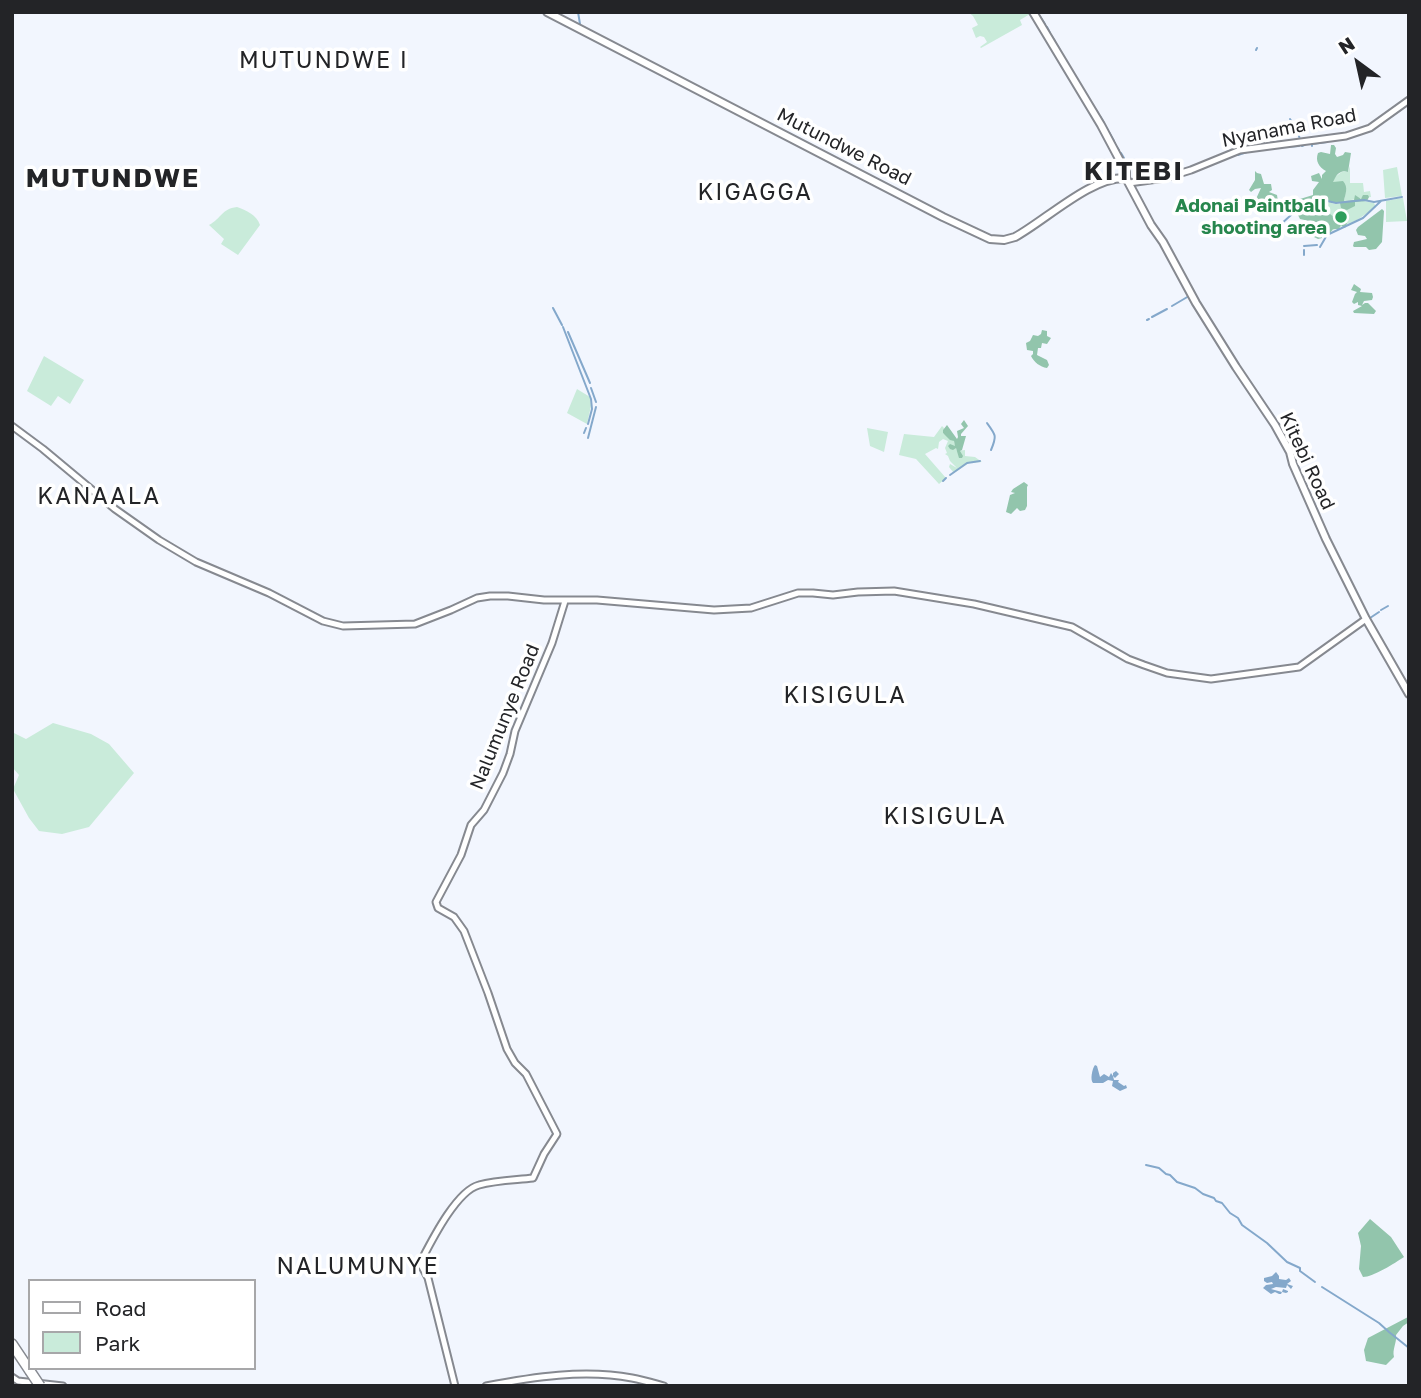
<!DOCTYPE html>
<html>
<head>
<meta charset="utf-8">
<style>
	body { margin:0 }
	#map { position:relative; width:1421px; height:1398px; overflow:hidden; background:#f2f6fe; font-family:"Golos Text",sans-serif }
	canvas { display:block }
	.frame { position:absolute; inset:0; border:14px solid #232427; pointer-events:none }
	.legend { position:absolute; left:28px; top:1279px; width:228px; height:91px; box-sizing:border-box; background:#fff; border:2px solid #a7a7a9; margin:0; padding:9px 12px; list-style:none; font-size:21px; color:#232427 }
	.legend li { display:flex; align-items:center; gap:14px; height:35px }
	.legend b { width:35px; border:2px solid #a7a7a9 }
	.north { position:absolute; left:1323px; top:28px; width:70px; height:70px; -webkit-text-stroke:5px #fff; paint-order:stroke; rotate:327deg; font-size:19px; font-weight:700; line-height:28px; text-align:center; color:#232427 }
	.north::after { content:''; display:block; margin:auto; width:24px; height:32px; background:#232427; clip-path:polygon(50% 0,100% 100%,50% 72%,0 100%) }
</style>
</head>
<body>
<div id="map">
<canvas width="1421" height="1398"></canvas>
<div class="frame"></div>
<ul class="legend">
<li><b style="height:9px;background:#fff"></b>Road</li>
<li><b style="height:19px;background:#c9ebda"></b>Park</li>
</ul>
<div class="north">N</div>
</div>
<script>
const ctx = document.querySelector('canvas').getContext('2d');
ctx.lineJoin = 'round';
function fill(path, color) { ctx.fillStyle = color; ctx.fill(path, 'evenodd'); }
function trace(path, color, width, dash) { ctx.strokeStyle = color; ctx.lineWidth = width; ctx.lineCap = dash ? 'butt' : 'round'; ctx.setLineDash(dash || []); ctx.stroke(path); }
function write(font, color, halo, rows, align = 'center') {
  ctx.font = font + ' "Golos Text",sans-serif'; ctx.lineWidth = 7; ctx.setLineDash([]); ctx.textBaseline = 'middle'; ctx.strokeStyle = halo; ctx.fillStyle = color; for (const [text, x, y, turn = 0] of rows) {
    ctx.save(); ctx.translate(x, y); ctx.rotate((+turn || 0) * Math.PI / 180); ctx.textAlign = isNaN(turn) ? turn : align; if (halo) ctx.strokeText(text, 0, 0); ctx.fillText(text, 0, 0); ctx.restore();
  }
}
fill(new Path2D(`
	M 968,12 L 1029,12 L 1030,14 L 1020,20 L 1022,25 L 981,48 L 980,47 L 987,42 L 984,37 L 980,36 L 976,38 L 972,28 L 978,25 L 973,16 Z
	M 1350,166 L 1350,183 L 1363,183 L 1364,192 L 1370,191 L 1371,197 L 1344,201 L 1346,190 L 1333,183 L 1327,187 L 1320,196 L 1319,194 C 1322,189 1338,173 1344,171 L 1348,172 Z
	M 1397,167 L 1402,196 L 1385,198 L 1383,170 Z
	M 1403,198 L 1407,221 L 1386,222 L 1386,201 Z
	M 1322,201 L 1336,204 L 1363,201 L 1374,203 L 1376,207 L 1357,220 L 1331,231 L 1320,221 Z
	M 237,207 C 246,210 257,215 260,225 L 238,255 L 221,244 L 224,239 L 209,225 C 222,218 221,209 237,207 Z
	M 44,356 L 84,380 L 70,404 L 58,396 L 51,406 L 27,391 Z
	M 577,389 L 590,397 L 591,406 L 587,424 L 567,413 Z
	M 942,426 L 944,428 L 943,433 L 954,441 L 957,451 L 965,450 L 965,456 L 975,457 L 982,462 L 969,463 L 954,473 L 949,467 L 950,464 L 957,468 L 950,461 L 948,456 L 945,454 L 947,453 L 945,448 L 948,441 L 943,439 L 939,442 L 938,449 L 936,448 L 925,454 L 946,478 L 939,484 L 916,459 L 899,455 L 904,434 L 934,437 Z
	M 867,428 L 888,432 L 884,452 L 870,446 Z
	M 53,723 L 91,734 L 109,744 L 134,773 L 89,827 L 62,834 L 39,831 L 29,818 L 13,789 L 19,775 L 12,767 L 12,732 L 26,739 Z`), '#c9ebda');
fill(new Path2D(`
	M 1331,145 L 1334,145 L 1336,148 L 1335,154 L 1337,157 L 1343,155 L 1345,152 L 1351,153 L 1348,172 L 1344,171 C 1337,173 1336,176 1333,182 L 1343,181 C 1349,188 1345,194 1344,201 L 1354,200 L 1355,195 L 1361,199 L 1363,195 L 1368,195 L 1369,197 L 1367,201 L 1355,202 L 1355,206 L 1347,210 L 1341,208 L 1340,203 L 1326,202 L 1315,205 L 1311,199 L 1307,206 L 1303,207 L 1303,204 L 1300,202 L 1300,199 L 1313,195 L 1313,190 L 1319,182 L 1312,181 L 1311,176 L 1319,173 L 1322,179 L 1322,175 L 1326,171 C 1319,167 1315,161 1318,153 L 1321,152 L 1330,154 Z
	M 1255,171 L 1257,173 L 1261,174 L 1264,184 L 1271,184 L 1272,190 L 1269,192 L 1277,195 L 1279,208 L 1283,206 L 1286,207 L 1288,212 L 1286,215 L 1281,214 L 1280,209 L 1277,212 L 1269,212 L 1265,204 L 1258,202 L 1256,199 L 1261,188 L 1255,189 L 1251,192 L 1249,190 L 1255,180 Z
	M 1323,208 L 1336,219 L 1340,214 L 1344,215 L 1348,218 L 1346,227 L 1344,228 L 1341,225 L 1339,229 L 1333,229 L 1328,236 L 1322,230 L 1322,238 L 1318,239 L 1314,237 L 1313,235 L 1320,226 L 1318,223 L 1300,219 L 1298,215 L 1300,210 L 1309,212 L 1315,209 Z
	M 1382,209 L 1384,211 L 1382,242 L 1376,249 L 1369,250 L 1366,247 L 1354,247 L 1353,246 L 1354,242 L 1367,239 L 1365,236 L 1358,235 L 1356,230 L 1358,227 Z
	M 1354,284 L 1361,289 L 1360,292 L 1372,293 L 1373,297 L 1372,300 L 1364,301 L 1362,305 L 1365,303 L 1368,303 L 1376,311 L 1374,314 L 1354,313 L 1353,311 L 1362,306 L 1358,305 L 1358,302 L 1354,304 L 1352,302 L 1355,294 L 1357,292 L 1351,290 Z
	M 1042,330 L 1047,331 L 1047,336 L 1051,338 L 1047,344 L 1042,343 L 1041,348 L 1038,348 L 1037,355 L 1047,360 L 1049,365 L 1047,368 C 1040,367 1034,362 1031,356 L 1033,354 L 1033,351 L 1027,350 L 1026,343 L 1030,341 L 1033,335 L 1038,336 L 1041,334 Z
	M 964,420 L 968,426 L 961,434 L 961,436 L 966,436 L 962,450 L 960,451 L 963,456 L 962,458 L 959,458 L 956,448 L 953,450 L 950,449 L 948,446 L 950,444 L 955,446 L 954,441 L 950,440 L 943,433 L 943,430 L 947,425 L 957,439 L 958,437 L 957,431 L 964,428 L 961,424 Z
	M 1024,482 L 1028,485 L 1027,487 L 1027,506 L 1025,510 L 1020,511 L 1017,508 L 1011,514 L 1006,512 L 1010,495 L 1015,493 L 1011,492 L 1013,489 Z
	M 1370,1219 L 1391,1237 L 1404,1257 C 1395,1263 1373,1277 1363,1277 L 1359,1269 L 1361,1246 L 1358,1233 Z
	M 1408,1317 L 1409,1322 L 1403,1326 L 1396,1335 C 1397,1343 1392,1349 1394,1357 L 1386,1365 L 1366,1361 L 1364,1350 L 1368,1338 Z`), '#92c5ac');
fill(new Path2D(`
	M 1095,1065 L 1097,1066 L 1100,1077 L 1104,1074 L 1109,1077 L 1111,1073 L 1113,1076 L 1113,1073 L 1116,1071 L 1119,1074 L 1115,1078 L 1113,1076 L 1114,1080 L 1119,1080 L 1118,1082 L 1124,1086 L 1126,1085 L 1127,1088 L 1120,1091 L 1112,1086 L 1113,1081 L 1108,1080 L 1103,1083 L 1093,1083 C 1090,1080 1092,1069 1095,1065 Z
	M 1276,1272 L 1279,1276 L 1279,1279 L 1286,1280 L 1289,1278 L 1291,1281 L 1287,1284 L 1293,1286 L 1291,1289 L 1287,1285 L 1286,1288 L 1276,1287 L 1271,1289 L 1282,1292 L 1283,1289 L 1288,1291 L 1288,1292 L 1286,1293 L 1282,1292 L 1281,1294 L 1279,1294 L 1275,1292 L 1271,1294 L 1263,1288 L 1266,1285 L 1273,1284 L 1272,1282 L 1267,1283 L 1264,1281 L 1264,1278 L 1272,1276 Z`), '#84a8cb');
trace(new Path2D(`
	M 578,12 L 580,24
	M 1037,12 L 1045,24
	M 1047,27 L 1050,33
	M 1051,35 L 1055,41
	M 1055,42 L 1056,43
	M 1057,45 L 1060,50
	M 1256,50 L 1257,48
	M 1067,74 L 1075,88
	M 1074,75 L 1079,83
	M 1092,104 L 1098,113
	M 1100,116 L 1104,123
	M 1290,119 L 1298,132 L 1300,140
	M 1105,126 L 1108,130
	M 1109,132 L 1114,141
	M 1115,143 L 1115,144
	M 1116,146 L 1119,150
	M 1250,146 L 1262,144 L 1259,138
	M 1302,146 L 1304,145
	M 1312,146 L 1312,144 L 1327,142
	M 1285,147 L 1299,146
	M 1121,153 L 1124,158
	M 1238,155 L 1250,151
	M 1212,159 L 1223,154
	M 1125,160 L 1126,164
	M 1192,167 L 1207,161
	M 1120,168 L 1121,173
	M 1280,225 L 1301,206 L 1313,199 L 1319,199 L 1336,203 L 1364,200 L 1374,202 L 1402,197
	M 1304,246 L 1317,245
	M 1320,247 L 1327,235 L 1363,218 L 1381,201
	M 1304,250 L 1304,255
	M 1201,305 L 1208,316
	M 1172,306 L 1189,296
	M 553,308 L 562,325
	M 1152,317 L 1167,309
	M 1209,318 L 1212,322
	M 1147,320 L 1149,319
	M 563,327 L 591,399 L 592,409 L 588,424
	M 1215,328 L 1226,345
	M 568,332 L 590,383
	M 591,388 L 596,402
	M 1260,398 L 1270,411
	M 987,423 C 996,435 997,436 991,450
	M 584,433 L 586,428
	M 588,438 L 596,407
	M 950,475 L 967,463 L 980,461
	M 943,481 L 946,478
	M 1381,610 L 1388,606
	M 1370,618 L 1379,612
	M 1146,1165 L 1159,1168 L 1166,1174 L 1170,1175 L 1177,1182 L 1195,1188 L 1203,1194 L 1214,1198 L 1216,1201 L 1222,1203 L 1230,1213 L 1238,1218 L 1242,1225 L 1267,1243 L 1287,1262 L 1300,1268 L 1300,1271 L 1315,1282
	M 1322,1287 L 1379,1323 L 1389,1332 L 1409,1348`), '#84a8cb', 2);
const tertiary = new Path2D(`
	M 1129,183 L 1165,178 L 1191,170 L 1240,150 L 1346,136 L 1370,128 L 1409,100
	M 12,426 L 43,449 L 115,509 L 159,540 L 196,562 L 269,593 L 323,621 L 343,626 L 415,624 L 451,610 L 477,598 L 490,596 L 508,596 L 544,600 L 597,600 L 714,610 L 751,608 L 798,593 L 813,593 L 833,595 L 858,592 L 894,591 L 974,604 L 1072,627 L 1128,659 L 1144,665 L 1167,673 L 1211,679 L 1299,667 L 1366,619
	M 12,1377 L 18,1381 L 63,1386
	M 455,1386 L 428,1278 L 420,1263 C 431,1242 456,1191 479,1185 C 496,1180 516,1180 533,1178 L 544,1154 L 557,1134 L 526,1074 L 515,1063 L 507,1049 L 488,993 L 464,931 L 454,917 L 438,908 L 436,902 L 461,855 L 471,825 L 484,810 L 503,773 L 510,754 L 515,731 L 552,643 L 565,601
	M 486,1386 C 533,1377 584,1369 632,1378 C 643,1380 653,1383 664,1386`);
const secondary = new Path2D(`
	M 547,12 L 943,217 L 990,239 L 1004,240 L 1015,237 C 1046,220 1092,176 1126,178
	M 1033,12 L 1101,125 L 1126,172 L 1126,178 L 1151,225 L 1163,242 L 1196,303 L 1236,367 L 1275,425 L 1290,452 L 1293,464 L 1326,539 L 1366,619 L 1409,694`);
const motorway = new Path2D(`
	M 12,1344 L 30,1371`);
trace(tertiary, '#868990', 9);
trace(secondary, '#868990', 10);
trace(motorway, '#868990', 12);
trace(tertiary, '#fff', 5);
trace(secondary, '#fff', 6);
trace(motorway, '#fff', 9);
const motorwayBridge = new Path2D(`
	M 30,1371 L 40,1386`);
trace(motorwayBridge, '#868990', 12, []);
trace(motorwayBridge, '#fff', 9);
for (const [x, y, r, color] of [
	[1341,217,7,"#2e9e5b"]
]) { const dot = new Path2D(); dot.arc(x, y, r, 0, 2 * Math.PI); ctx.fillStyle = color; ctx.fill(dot); trace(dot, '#fff', 2.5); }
write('19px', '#232427', '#fff', [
	["Nyanama Road",1289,128,-11],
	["Mutundwe Road",844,147,27],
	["Kitebi Road",1307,461,65],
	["Nalumunye Road",505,717,-68]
]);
write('bold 19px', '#27864d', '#fff', [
	["Adonai Paintball",1327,206],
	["shooting area",1327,228]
], 'right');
ctx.letterSpacing = '2px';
write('23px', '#232427', '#fff', [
	["MUTUNDWE I",324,61],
	["KIGAGGA",755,193],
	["KANAALA",99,497],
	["KISIGULA",845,696],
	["KISIGULA",945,817],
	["NALUMUNYE",358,1267]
]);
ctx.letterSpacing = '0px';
ctx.letterSpacing = '2px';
write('bold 26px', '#232427', '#fff', [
	["KITEBI",1134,172],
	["MUTUNDWE",113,179]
]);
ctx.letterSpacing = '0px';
</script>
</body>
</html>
